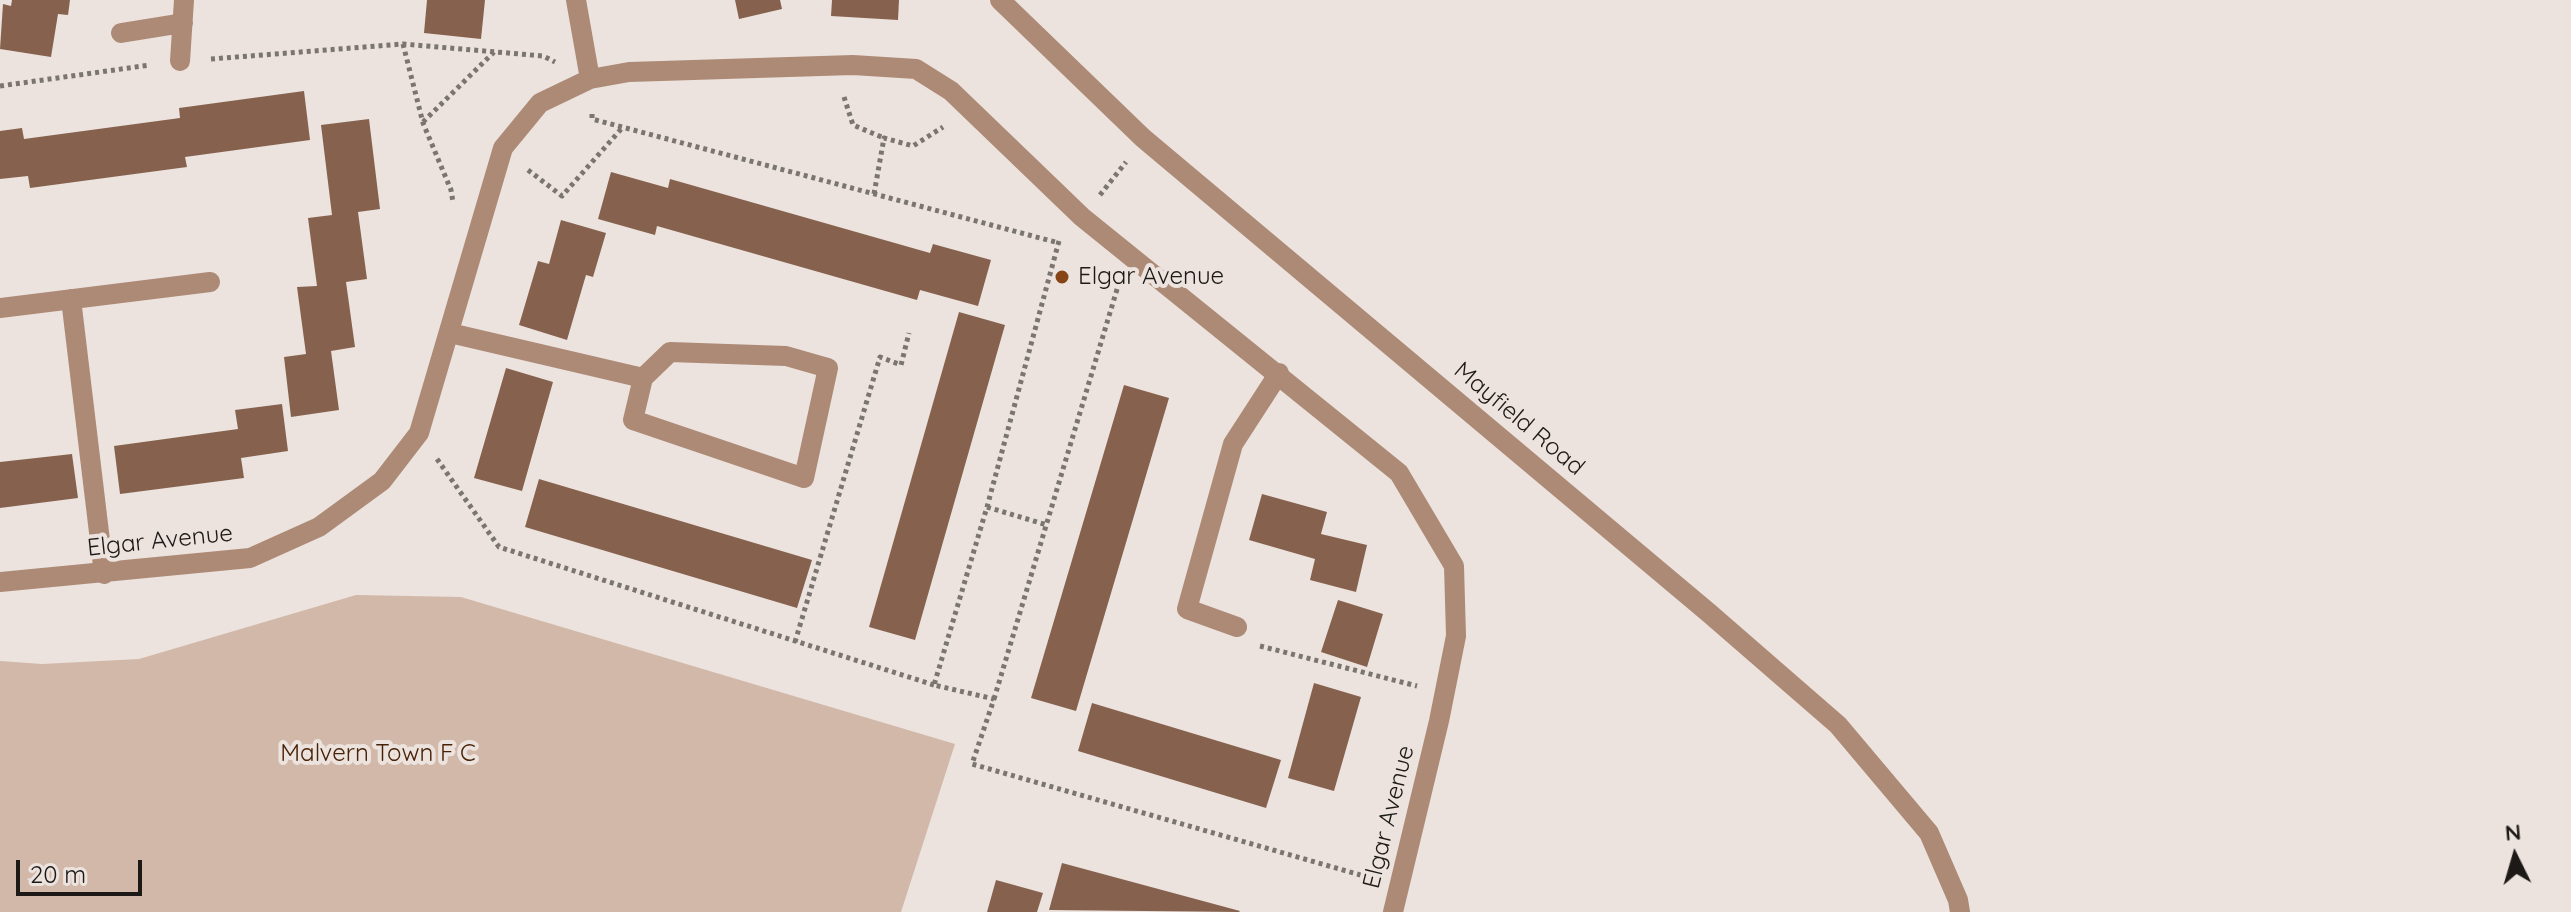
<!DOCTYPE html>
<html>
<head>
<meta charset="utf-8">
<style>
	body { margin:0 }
	#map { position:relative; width:2571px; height:912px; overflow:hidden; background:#ece3de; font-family:Quicksand,sans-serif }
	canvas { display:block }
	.north { position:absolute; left:2475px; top:816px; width:80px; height:80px; -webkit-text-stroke:6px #ece3de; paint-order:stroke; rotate:355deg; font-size:22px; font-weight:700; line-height:32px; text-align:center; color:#1c1917 }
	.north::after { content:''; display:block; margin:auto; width:28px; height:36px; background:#1c1917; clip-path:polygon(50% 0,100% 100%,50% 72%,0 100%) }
	.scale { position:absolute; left:16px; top:860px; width:126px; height:36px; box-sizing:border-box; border:4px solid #1c1917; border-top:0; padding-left:10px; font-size:24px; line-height:28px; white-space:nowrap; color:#1c1917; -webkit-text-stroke:6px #ece3de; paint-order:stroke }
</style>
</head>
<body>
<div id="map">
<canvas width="2571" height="912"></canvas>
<div class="north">N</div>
<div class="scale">20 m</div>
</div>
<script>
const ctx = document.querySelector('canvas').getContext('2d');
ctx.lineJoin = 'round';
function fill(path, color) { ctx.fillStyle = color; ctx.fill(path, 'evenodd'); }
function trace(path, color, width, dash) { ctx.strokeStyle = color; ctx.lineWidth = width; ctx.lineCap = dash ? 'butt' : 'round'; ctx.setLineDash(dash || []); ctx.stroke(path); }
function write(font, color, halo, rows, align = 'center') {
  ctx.font = font + ' Quicksand,sans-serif'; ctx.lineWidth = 8; ctx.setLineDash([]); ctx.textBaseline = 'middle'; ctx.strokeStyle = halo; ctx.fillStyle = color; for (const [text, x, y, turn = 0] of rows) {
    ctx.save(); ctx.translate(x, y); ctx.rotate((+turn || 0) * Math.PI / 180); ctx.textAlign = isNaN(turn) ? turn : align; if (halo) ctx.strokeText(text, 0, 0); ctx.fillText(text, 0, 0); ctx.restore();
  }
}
fill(new Path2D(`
	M 356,595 L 461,597 L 955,744 L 901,912 L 0,912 L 0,661 L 42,664 L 139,659 Z`), '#d2b8a9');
fill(new Path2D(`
	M 12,0 L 70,0 L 68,15 L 58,14 L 51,57 L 0,49 L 3,4 L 11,6 Z
	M 427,0 L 485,0 L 481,39 L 424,33 Z
	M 735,0 L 780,0 L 782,9 L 739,19 Z
	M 832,0 L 899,0 L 898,20 L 831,16 Z
	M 304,91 L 310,140 L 185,157 L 187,167 L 30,188 L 28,176 L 0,179 L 0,131 L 22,128 L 24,139 L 180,118 L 179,108 Z
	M 369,119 L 380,209 L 358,212 L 367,279 L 346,282 L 355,347 L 331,351 L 339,410 L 291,417 L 284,357 L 306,354 L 297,287 L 317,286 L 308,218 L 332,215 L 321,125 Z
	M 611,172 L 668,188 L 670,179 L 930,253 L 933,244 L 991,260 L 978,306 L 920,290 L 917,300 L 657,226 L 655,235 L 598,219 Z
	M 561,220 L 606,233 L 593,277 L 586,275 L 567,340 L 519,325 L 538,261 L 549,264 Z
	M 959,312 L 1005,325 L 915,640 L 869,627 Z
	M 506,368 L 553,382 L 522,491 L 474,478 Z
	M 1124,385 L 1169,398 L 1076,711 L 1031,698 Z
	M 282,404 L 288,451 L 241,458 L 244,478 L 120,494 L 114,446 L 238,429 L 235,410 Z
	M 72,454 L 78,498 L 0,508 L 0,462 Z
	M 539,479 L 812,560 L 797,608 L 525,527 Z
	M 1262,494 L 1327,512 L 1321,534 L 1367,545 L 1356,592 L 1310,580 L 1315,559 L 1249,540 Z
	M 1338,600 L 1383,614 L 1367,667 L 1321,652 Z
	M 1314,683 L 1361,697 L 1334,791 L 1288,778 Z
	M 1092,703 L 1281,760 L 1266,808 L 1078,751 Z
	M 1062,863 L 1240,911 L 1239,912 L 1049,910 Z
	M 996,880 L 1043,893 L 1037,912 L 987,912 Z`), '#86624e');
trace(new Path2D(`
	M 403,44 L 423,123 L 451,190 L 453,202
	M 211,59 L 403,44 L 543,56 L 555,62
	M 0,86 L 150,65
	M 844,97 L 853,125 L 884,138
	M 592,114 L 592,119 L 1059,243
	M 423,122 L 494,52
	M 528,170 L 562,196 L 623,127
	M 874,194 L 884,138 L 913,146 L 943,127
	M 1100,195 L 1126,162
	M 1059,241 L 987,507 L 934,685 L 994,699 L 972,764 L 1371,878
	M 437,459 L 499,547 L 934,685
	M 987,507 L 1047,525
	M 795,642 L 880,357 L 901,365 L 909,333
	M 1260,646 L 1417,686
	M 994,699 L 1118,286`), '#7a7571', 5, [4, 4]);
trace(new Path2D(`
	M 71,299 L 104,574
	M 0,308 L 210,282
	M 450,333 L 643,378 L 633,420 L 804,478 L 828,368 L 786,356 L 670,352 L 643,378
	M 1237,627 L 1187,609 L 1233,444 L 1279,373`), '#ad8a76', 20);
trace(new Path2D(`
	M 576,0 L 590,79
	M 1000,0 L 1143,138 L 1709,613 L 1838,725 L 1929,833 L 1958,900 L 1960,912
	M 121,33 L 183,23
	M 180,61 L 184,0
	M 0,582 L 250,558 L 319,527 L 382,481 L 419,433 L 503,148 L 540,103 L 590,79 L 629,72 L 853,65 L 916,69 L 951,91 L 1082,217 L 1399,473 L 1454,566 L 1456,636 L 1439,721 L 1393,912`), '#ad8a76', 20);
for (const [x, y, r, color] of [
	[1062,277,8,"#874414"]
]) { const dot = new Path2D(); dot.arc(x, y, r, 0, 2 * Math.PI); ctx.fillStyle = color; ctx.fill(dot); trace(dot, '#ece3de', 3); }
write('24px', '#1c1917', '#ece3de', [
	["Elgar Avenue",1078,277]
], 'left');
write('24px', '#1c1917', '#ece3de', [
	["Mayfield Road",1519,419,40],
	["Elgar Avenue",160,541,-6],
	["Elgar Avenue",1389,817,-76]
]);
write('24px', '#492308', '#ece3de', [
	["Malvern Town F C",378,754]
]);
</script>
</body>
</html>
